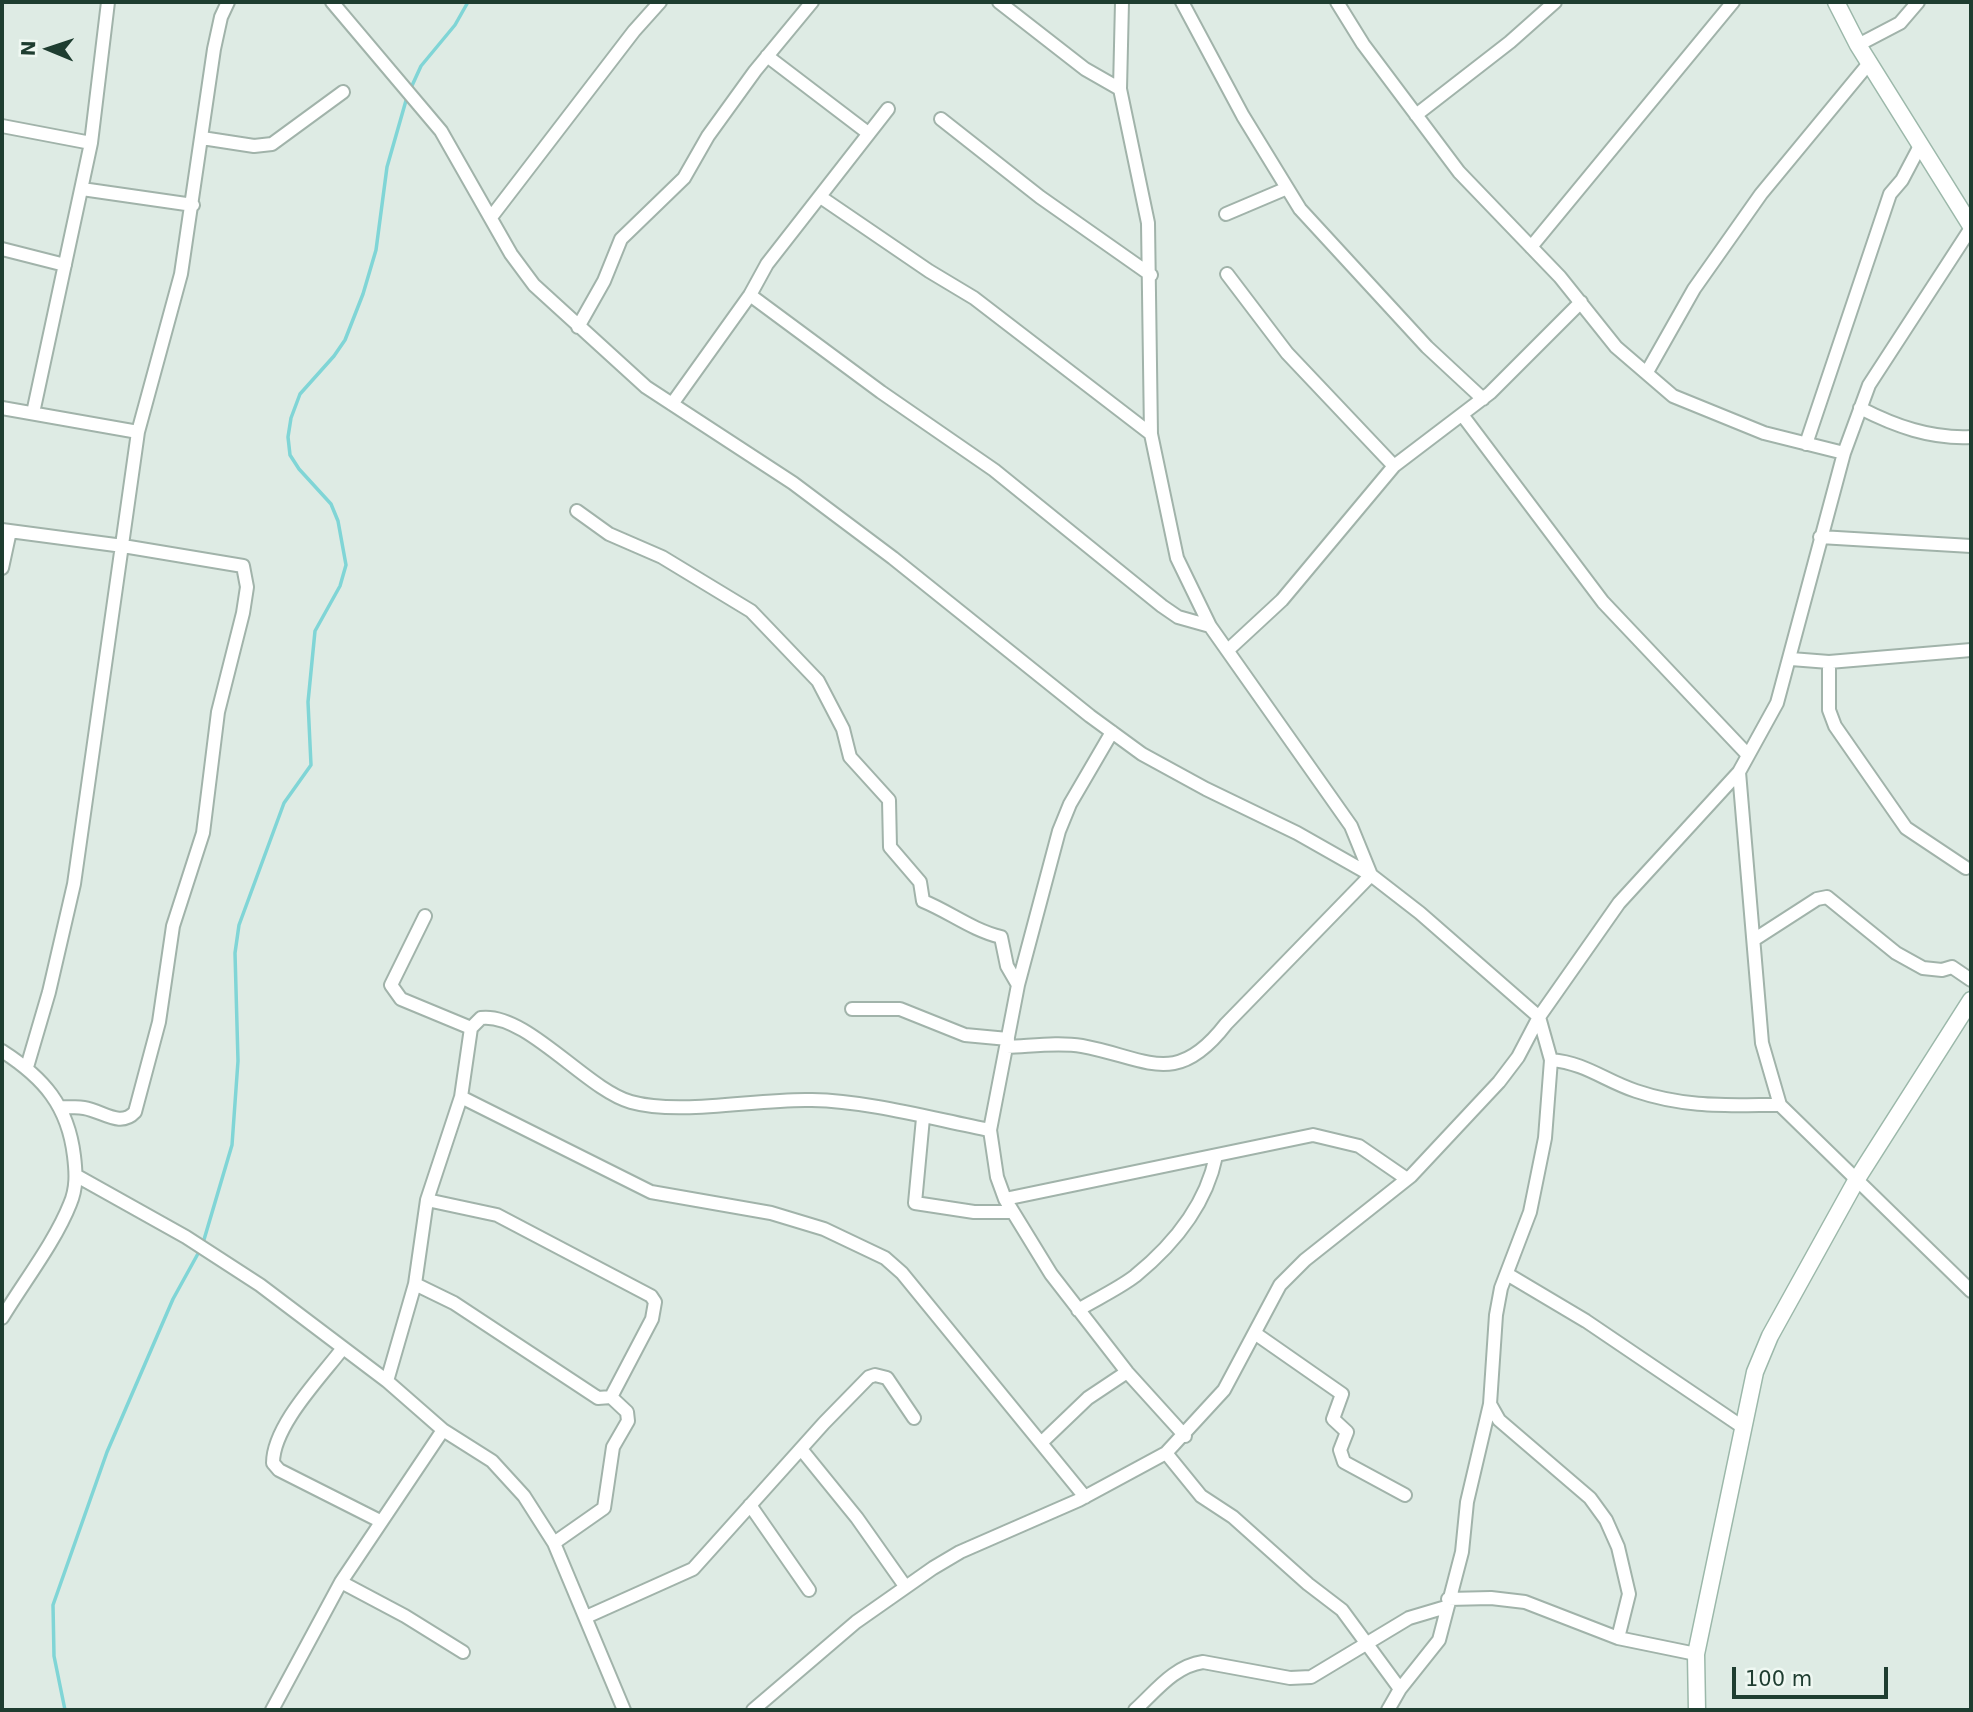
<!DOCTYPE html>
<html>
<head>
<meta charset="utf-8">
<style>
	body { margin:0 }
	#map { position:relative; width:1973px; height:1712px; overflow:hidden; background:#deebe4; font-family:"DejaVu Sans",sans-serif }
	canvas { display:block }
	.frame { position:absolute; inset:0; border:4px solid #1e3d30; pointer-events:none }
	.north { position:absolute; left:14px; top:14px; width:70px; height:70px; -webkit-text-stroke:5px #eff8f2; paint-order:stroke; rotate:272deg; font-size:19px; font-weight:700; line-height:28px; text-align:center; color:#1e3d30 }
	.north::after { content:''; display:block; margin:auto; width:24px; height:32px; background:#1e3d30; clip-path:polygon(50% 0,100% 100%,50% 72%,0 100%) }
	.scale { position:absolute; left:1732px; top:1667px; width:156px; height:32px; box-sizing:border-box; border:4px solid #1e3d30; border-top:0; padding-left:9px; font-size:21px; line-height:24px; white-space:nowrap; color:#1e3d30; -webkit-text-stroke:5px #eff8f2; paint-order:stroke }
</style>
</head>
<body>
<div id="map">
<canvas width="1973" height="1712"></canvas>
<div class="frame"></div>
<div class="north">N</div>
<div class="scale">100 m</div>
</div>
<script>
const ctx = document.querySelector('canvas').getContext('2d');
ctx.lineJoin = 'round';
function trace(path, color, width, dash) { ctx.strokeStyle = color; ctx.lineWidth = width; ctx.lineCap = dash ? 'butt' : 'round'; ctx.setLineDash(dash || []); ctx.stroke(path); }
trace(new Path2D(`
	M 410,90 L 421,66 L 455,25 L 468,2
	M 203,1243 L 232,1145 L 238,1061 L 235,953 L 239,925 L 284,803 L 311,765 L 308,702 L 315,631 L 340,586 L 346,565 L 338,521 L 331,504 L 299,469 L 290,455 L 288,437 L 291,418 L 300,394 L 334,356 L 345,340 L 363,294 L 376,250 L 387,167 L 407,97
	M 65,1710 L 54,1656 L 53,1605 L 107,1452 L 173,1299 L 200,1250`), '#80d5d6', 3.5);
const street = new Path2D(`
	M 332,2 L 441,131 L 511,254 L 534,285 L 646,387 L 793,483 L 893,558 L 1090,716 L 1142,754 L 1206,789 L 1297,833 L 1371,875 L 1420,913 L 1539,1017 L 1551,1060 L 1545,1138 L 1530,1212 L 1501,1288 L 1496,1315 L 1490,1404 L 1467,1502 L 1462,1552 L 1439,1640 L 1400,1689 L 1388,1710
	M 999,2 L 1085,69 L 1120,89
	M 1122,2 L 1120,89 L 1148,223 L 1151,434 L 1177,558 L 1210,626 L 1351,826 L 1371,875
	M 1182,2 L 1243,116 L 1300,209 L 1427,347 L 1483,399
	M 1337,2 L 1363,44 L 1459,172 L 1560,277 L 1616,347 L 1673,396 L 1764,433 L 1844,453
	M 1858,45 L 1900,23 L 1918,2
	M 767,56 L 868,133
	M 1416,115 L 1510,42 L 1555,2
	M 941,119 L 1040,197 L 1151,275
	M 2,126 L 91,143
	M 202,138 L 254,146 L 272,144 L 343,92
	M 82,189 L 193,205
	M 822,198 L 929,271 L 974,298 L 1151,434
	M 1226,214 L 1285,189
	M 492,216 L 634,31 L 660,2
	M 1531,247 L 1733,2
	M 2,249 L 65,265
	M 1227,274 L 1287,353 L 1394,466
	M 750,295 L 881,392 L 994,470 L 1162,606 L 1178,617 L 1210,626
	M 578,327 L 604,281 L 621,239 L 684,178 L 708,136 L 755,71 L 812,2
	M 1647,372 L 1694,289 L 1761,194 L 1870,62
	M 672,404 L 750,295 L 767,264 L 888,109
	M 2,408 L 138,432
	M 1860,408 C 1895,426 1931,439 1971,437
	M 33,413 L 91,143 L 108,2
	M 1463,416 L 1603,602 L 1748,755
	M 1806,444 L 1890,194 L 1902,180 L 1921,144
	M 577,511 L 609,534 L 662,557 L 751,611 L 818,681 L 843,729 L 850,757 L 889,800 L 890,847 L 920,882 L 923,901 C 950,912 972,930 1001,937 L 1007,966 L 1018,985
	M 2,530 L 123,546 L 243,566 L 247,587 L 243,613 L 218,712 L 203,833 L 173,926 L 159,1022 L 135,1112 C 120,1128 103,1111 84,1108 C 77,1107 69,1107 61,1107
	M 1820,537 L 1971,546
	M 2,568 L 10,531
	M 1228,650 L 1282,600 L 1394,466 L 1490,393 L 1581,302
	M 1791,659 L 1829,662 L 1971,650
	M 1829,662 L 1829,710 L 1835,726 L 1906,828 L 1966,868
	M 1112,732 L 1070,804 L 1059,831 L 1018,985 L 990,1130 L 997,1177 L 1005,1199 L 1051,1274 L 1127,1372 L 1185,1436
	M 1739,772 L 1762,1043 L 1780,1105 L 1971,1291
	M 425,916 L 391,985 L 401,999 L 471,1028
	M 1755,939 L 1817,899 L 1827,897 L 1896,953 L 1923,968 L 1942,970 L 1952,967 L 1971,980
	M 852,1009 L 900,1009 L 965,1035 L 1008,1039
	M 1007,1047 C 1032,1046 1058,1042 1082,1046 C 1147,1058 1176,1089 1226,1024 L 1371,875
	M 2,1051 C 44,1078 68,1106 74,1156 C 76,1172 77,1188 70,1204 C 55,1242 23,1283 2,1318
	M 1551,1060 C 1586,1063 1605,1081 1636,1091 C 1686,1108 1728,1105 1780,1105
	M 27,1067 L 49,992 L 74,884 L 138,432 L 181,274 L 214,49 L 221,17 L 228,2
	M 461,1097 L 651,1192 L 771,1213 L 824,1229 L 885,1258 L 902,1273 L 1085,1497
	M 923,1118 L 915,1203 L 974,1212 L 1012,1212
	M 77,1176 L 186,1237 L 260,1285 L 387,1381 L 443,1430 L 492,1461 L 524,1496 L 554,1543 L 624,1710
	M 1005,1199 L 1313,1135 L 1359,1146 L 1407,1179
	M 427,1200 L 497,1215 L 651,1296 L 655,1302 L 652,1319 L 611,1397
	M 1507,1274 L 1586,1321 L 1744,1428
	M 415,1284 L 454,1303 L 598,1398 L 611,1397 L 627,1412 L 628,1421 L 613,1447 L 604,1508 L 554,1543
	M 1078,1310 C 1096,1299 1118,1289 1135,1276 C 1173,1245 1206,1205 1216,1156
	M 1256,1334 L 1342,1394 L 1333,1419 L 1347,1432 L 1340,1450 L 1344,1462 L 1405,1495
	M 343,1348 C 320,1378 273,1426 273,1463 L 279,1470 L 380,1521
	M 387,1381 L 415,1284 L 427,1200 L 461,1097 L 471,1028 L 481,1018 C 526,1012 587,1090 631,1102 C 681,1116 759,1098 812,1100 C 869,1101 933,1119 990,1130
	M 1490,1404 L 1499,1420 L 1590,1498 L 1606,1520 L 1618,1547 L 1629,1594 L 1618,1638
	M 1041,1443 L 1088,1398 L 1127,1372
	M 801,1449 L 857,1518 L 905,1586
	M 1166,1453 L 1201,1496 L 1233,1517 L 1308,1584 L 1342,1610 L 1400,1689
	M 750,1505 L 809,1590
	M 341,1582 L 405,1616 L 463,1652
	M 1448,1599 L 1491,1598 L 1525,1602 L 1618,1638 L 1696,1654
	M 586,1617 L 693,1569 L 824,1423 L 869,1377 L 875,1375 L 887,1378 L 914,1418
	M 272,1710 L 341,1582 L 443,1430
	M 753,1710 L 856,1622 L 933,1568 L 960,1552 L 1079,1500 L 1166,1453 L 1224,1390 L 1280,1285 L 1305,1260 L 1411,1176 L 1499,1082 L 1518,1057 L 1539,1017 L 1619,903 L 1739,772 L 1777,703 L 1844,453 L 1869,385 L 1971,228
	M 1135,1710 C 1155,1692 1174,1666 1203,1662 L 1290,1678 L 1311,1677 L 1409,1618 L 1446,1607`);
const secondary = new Path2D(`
	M 1836,2 L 1858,45 L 1971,226
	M 1697,1710 L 1696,1654 L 1755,1372 L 1770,1336 L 1857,1179 L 1971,1000`);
trace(street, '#a1b3aa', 16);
trace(secondary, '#9cb8aa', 19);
trace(street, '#fff', 12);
trace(secondary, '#fff', 16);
</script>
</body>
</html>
